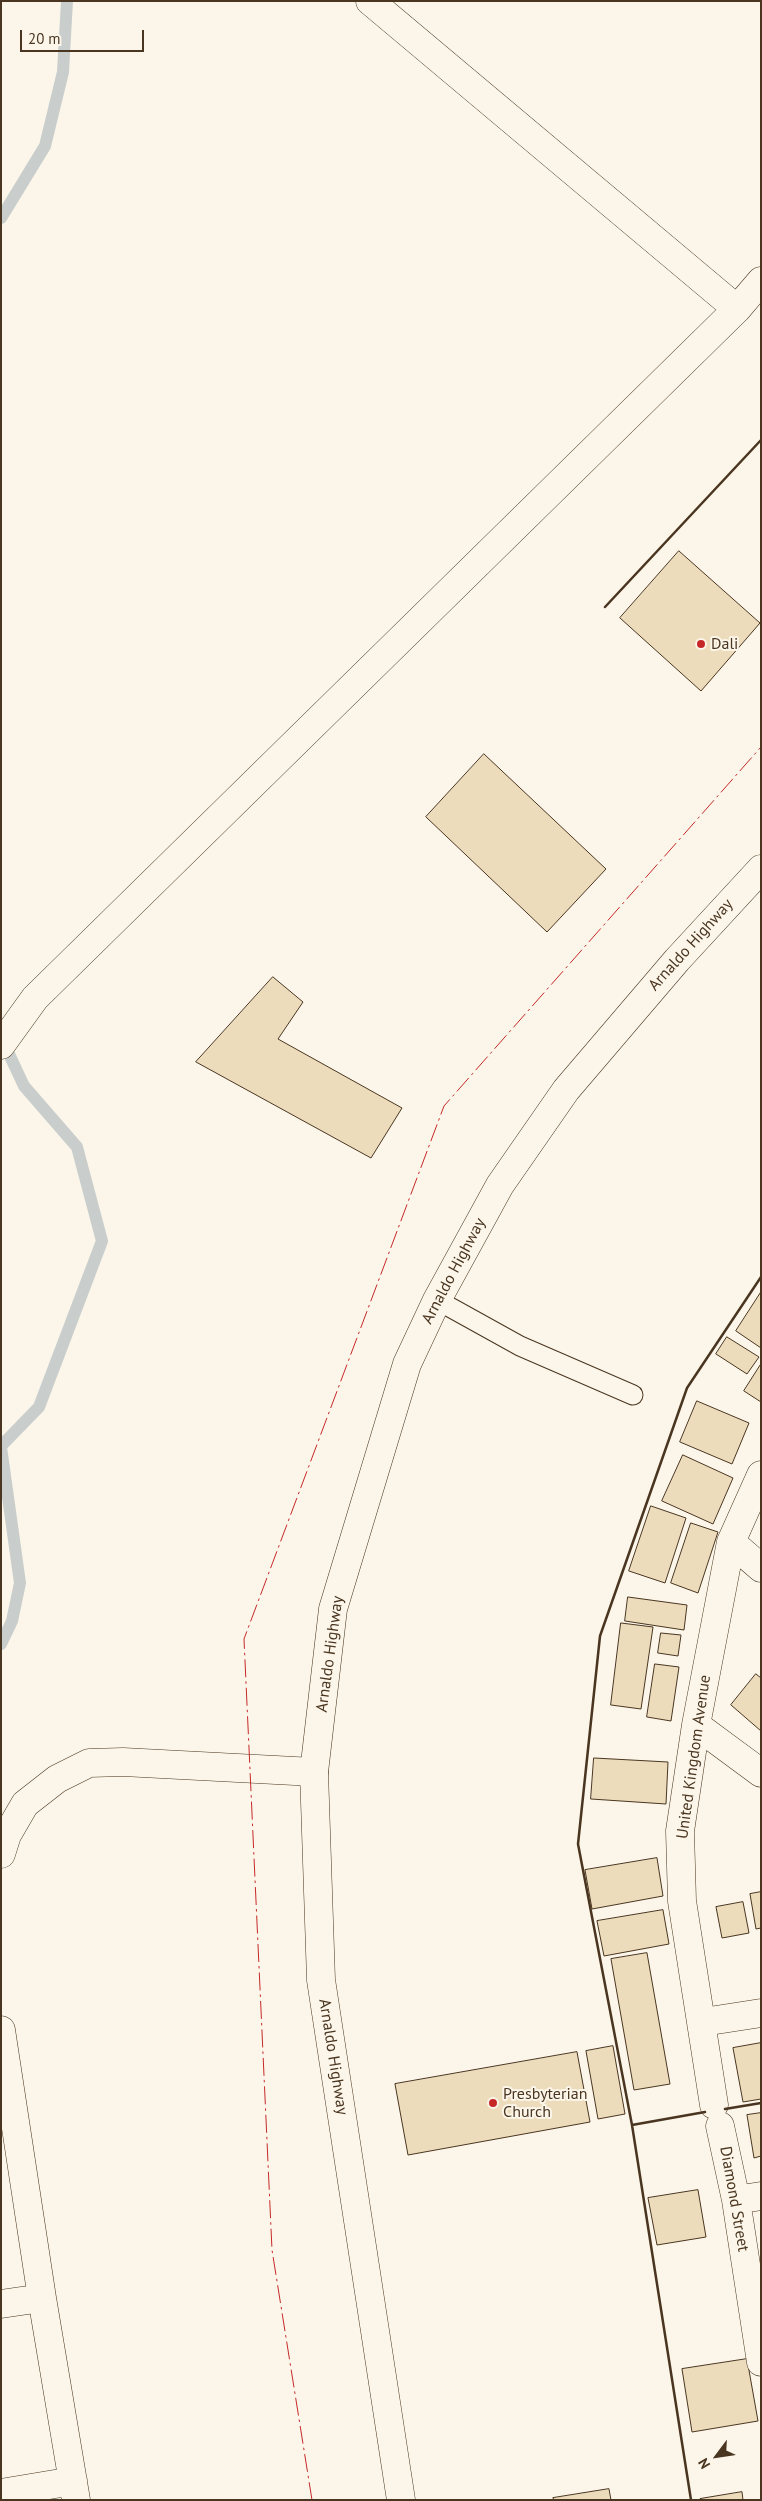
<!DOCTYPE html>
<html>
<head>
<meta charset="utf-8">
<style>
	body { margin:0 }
	#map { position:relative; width:762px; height:2501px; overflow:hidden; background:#fbf6e9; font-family:"PT Sans",sans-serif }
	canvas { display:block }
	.frame { position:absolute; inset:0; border:2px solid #4a3520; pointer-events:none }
	.north { position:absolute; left:692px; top:2431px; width:50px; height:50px; -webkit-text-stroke:4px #fbf6e9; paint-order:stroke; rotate:239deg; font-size:14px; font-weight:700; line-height:20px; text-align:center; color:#4a3520 }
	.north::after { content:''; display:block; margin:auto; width:18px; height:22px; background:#4a3520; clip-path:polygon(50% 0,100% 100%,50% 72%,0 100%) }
	.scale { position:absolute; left:20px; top:30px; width:124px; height:22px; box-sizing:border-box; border:2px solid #4a3520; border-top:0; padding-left:6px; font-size:15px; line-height:18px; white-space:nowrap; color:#4a3520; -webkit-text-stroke:4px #fbf6e9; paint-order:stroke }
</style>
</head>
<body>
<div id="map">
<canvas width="762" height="2501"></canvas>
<div class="frame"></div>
<div class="north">N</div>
<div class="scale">20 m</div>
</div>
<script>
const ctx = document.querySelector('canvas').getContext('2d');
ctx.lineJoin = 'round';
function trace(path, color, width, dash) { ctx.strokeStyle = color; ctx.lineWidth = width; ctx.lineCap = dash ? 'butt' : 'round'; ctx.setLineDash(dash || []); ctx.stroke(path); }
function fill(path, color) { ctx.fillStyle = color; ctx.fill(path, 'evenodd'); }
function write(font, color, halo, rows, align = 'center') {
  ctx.font = font + ' "PT Sans",sans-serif'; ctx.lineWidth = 4; ctx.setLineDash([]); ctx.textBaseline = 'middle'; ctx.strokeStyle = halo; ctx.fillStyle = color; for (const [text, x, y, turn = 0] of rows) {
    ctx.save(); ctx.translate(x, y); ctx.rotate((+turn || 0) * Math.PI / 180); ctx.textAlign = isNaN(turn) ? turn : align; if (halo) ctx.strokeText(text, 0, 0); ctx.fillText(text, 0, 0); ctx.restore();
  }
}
trace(new Path2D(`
	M 1,218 L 45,146 L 63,72 L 67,1
	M 1,1446 L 39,1407 L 102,1241 L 77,1147 L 24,1086 L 2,1039
	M 1,1447 L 20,1583 L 12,1621 L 1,1644`), '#c9cecd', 12);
const building = new Path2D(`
	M 679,551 L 760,623 L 701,691 L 620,618 Z
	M 484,754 L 606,869 L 547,932 L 426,817 Z
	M 273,977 L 303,1002 L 278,1039 L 402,1108 L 371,1158 L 196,1062 Z
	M 761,1292 L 761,1348 L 736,1331 Z
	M 727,1337 L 759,1357 L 747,1374 L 716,1354 Z
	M 761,1364 L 761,1402 L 744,1391 Z
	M 697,1401 L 749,1423 L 732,1464 L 680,1442 Z
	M 683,1455 L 733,1478 L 713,1524 L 662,1501 Z
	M 651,1506 L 686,1518 L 665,1583 L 629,1571 Z
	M 691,1523 L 718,1532 L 698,1593 L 671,1583 Z
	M 628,1597 L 687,1605 L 684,1630 L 625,1621 Z
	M 621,1623 L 653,1627 L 641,1709 L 611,1705 Z
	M 661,1633 L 681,1635 L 678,1656 L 658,1653 Z
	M 655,1664 L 679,1667 L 671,1721 L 647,1717 Z
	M 756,1674 L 761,1678 L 761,1731 L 731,1705 Z
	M 594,1758 L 668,1762 L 666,1804 L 591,1799 Z
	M 657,1858 L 663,1896 L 592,1909 L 585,1870 Z
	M 761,1892 L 761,1928 L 756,1929 L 750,1894 Z
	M 743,1902 L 749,1933 L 722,1938 L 716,1907 Z
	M 663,1910 L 669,1944 L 604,1956 L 597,1921 Z
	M 647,1953 L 670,2084 L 634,2090 L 611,1959 Z
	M 761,2043 L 761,2099 L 743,2102 L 733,2048 Z
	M 613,2046 L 625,2114 L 598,2119 L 586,2051 Z
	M 577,2052 L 590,2122 L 408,2155 L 395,2084 Z
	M 761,2113 L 761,2156 L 754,2158 L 747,2115 Z
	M 698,2190 L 706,2237 L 657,2245 L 648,2198 Z
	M 747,2359 L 758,2421 L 692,2432 L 682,2369 Z
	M 609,2489 L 611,2500 L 554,2500 L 553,2498 Z
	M 742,2492 L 743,2500 L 700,2500 L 700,2499 Z`);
fill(building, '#ecdcbc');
trace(building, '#4a3520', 1);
const lane = new Path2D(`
	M 437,1300 L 520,1346 L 633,1395`);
const street = new Path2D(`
	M 370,1 L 737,309 L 761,281
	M 1,1045 L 35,998 L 737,309
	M 731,1542 L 761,1568
	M 696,1725 L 761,1773
	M 1,1854 L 7,1835 L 25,1804 L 57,1779 L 89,1763 L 123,1762 L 314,1772
	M 703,2022 L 761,2013
	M 1,2030 L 42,2298 L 76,2500
	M 714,2105 L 682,1901 L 680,1831 L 696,1725 L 731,1542 L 761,1475
	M 720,2126 L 736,2200 L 761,2362
	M 736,2200 L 761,2196
	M 1,2304 L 42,2298
	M 1,2493 L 73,2481`);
const secondary = new Path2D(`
	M 401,2500 L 321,1980 L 314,1772 L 333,1609 L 407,1364 L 437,1300 L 500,1185 L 566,1090 L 677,960 L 761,869`);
trace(lane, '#4a3520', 21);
trace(street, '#4a3520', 29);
trace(secondary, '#4a3520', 29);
trace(lane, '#fbf6e9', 19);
trace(street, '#fbf6e9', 28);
trace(secondary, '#fbf6e9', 28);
trace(new Path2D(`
	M 605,607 L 761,440
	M 725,2109 L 761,2103
	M 632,2125 L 705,2112
	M 691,2500 L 632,2125 L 578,1844 L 600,1636 L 687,1388 L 761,1277`), '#4a3520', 2.5);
trace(new Path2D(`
	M 312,2500 L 272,2250 L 244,1639 L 444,1106 L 761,747`), '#c62828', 1, [18, 4, 2.5, 4]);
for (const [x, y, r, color] of [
	[701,644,5,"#c62828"],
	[493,2103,5,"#c62828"]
]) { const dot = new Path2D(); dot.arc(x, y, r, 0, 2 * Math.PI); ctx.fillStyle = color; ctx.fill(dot); trace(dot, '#fbf6e9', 2); }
write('16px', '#4a3520', '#fbf6e9', [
	["Dali",711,644],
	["Presbyterian",503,2094],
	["Church",503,2112]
], 'left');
write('16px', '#4a3520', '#fbf6e9', [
	["Arnaldo Highway",691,945,-48],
	["Arnaldo Highway",454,1271,-62],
	["Arnaldo Highway",330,1654,-82],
	["United Kingdom Avenue",694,1757,-82],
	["Arnaldo Highway",333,2057,81],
	["Diamond Street",734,2199,80]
]);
</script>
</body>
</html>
